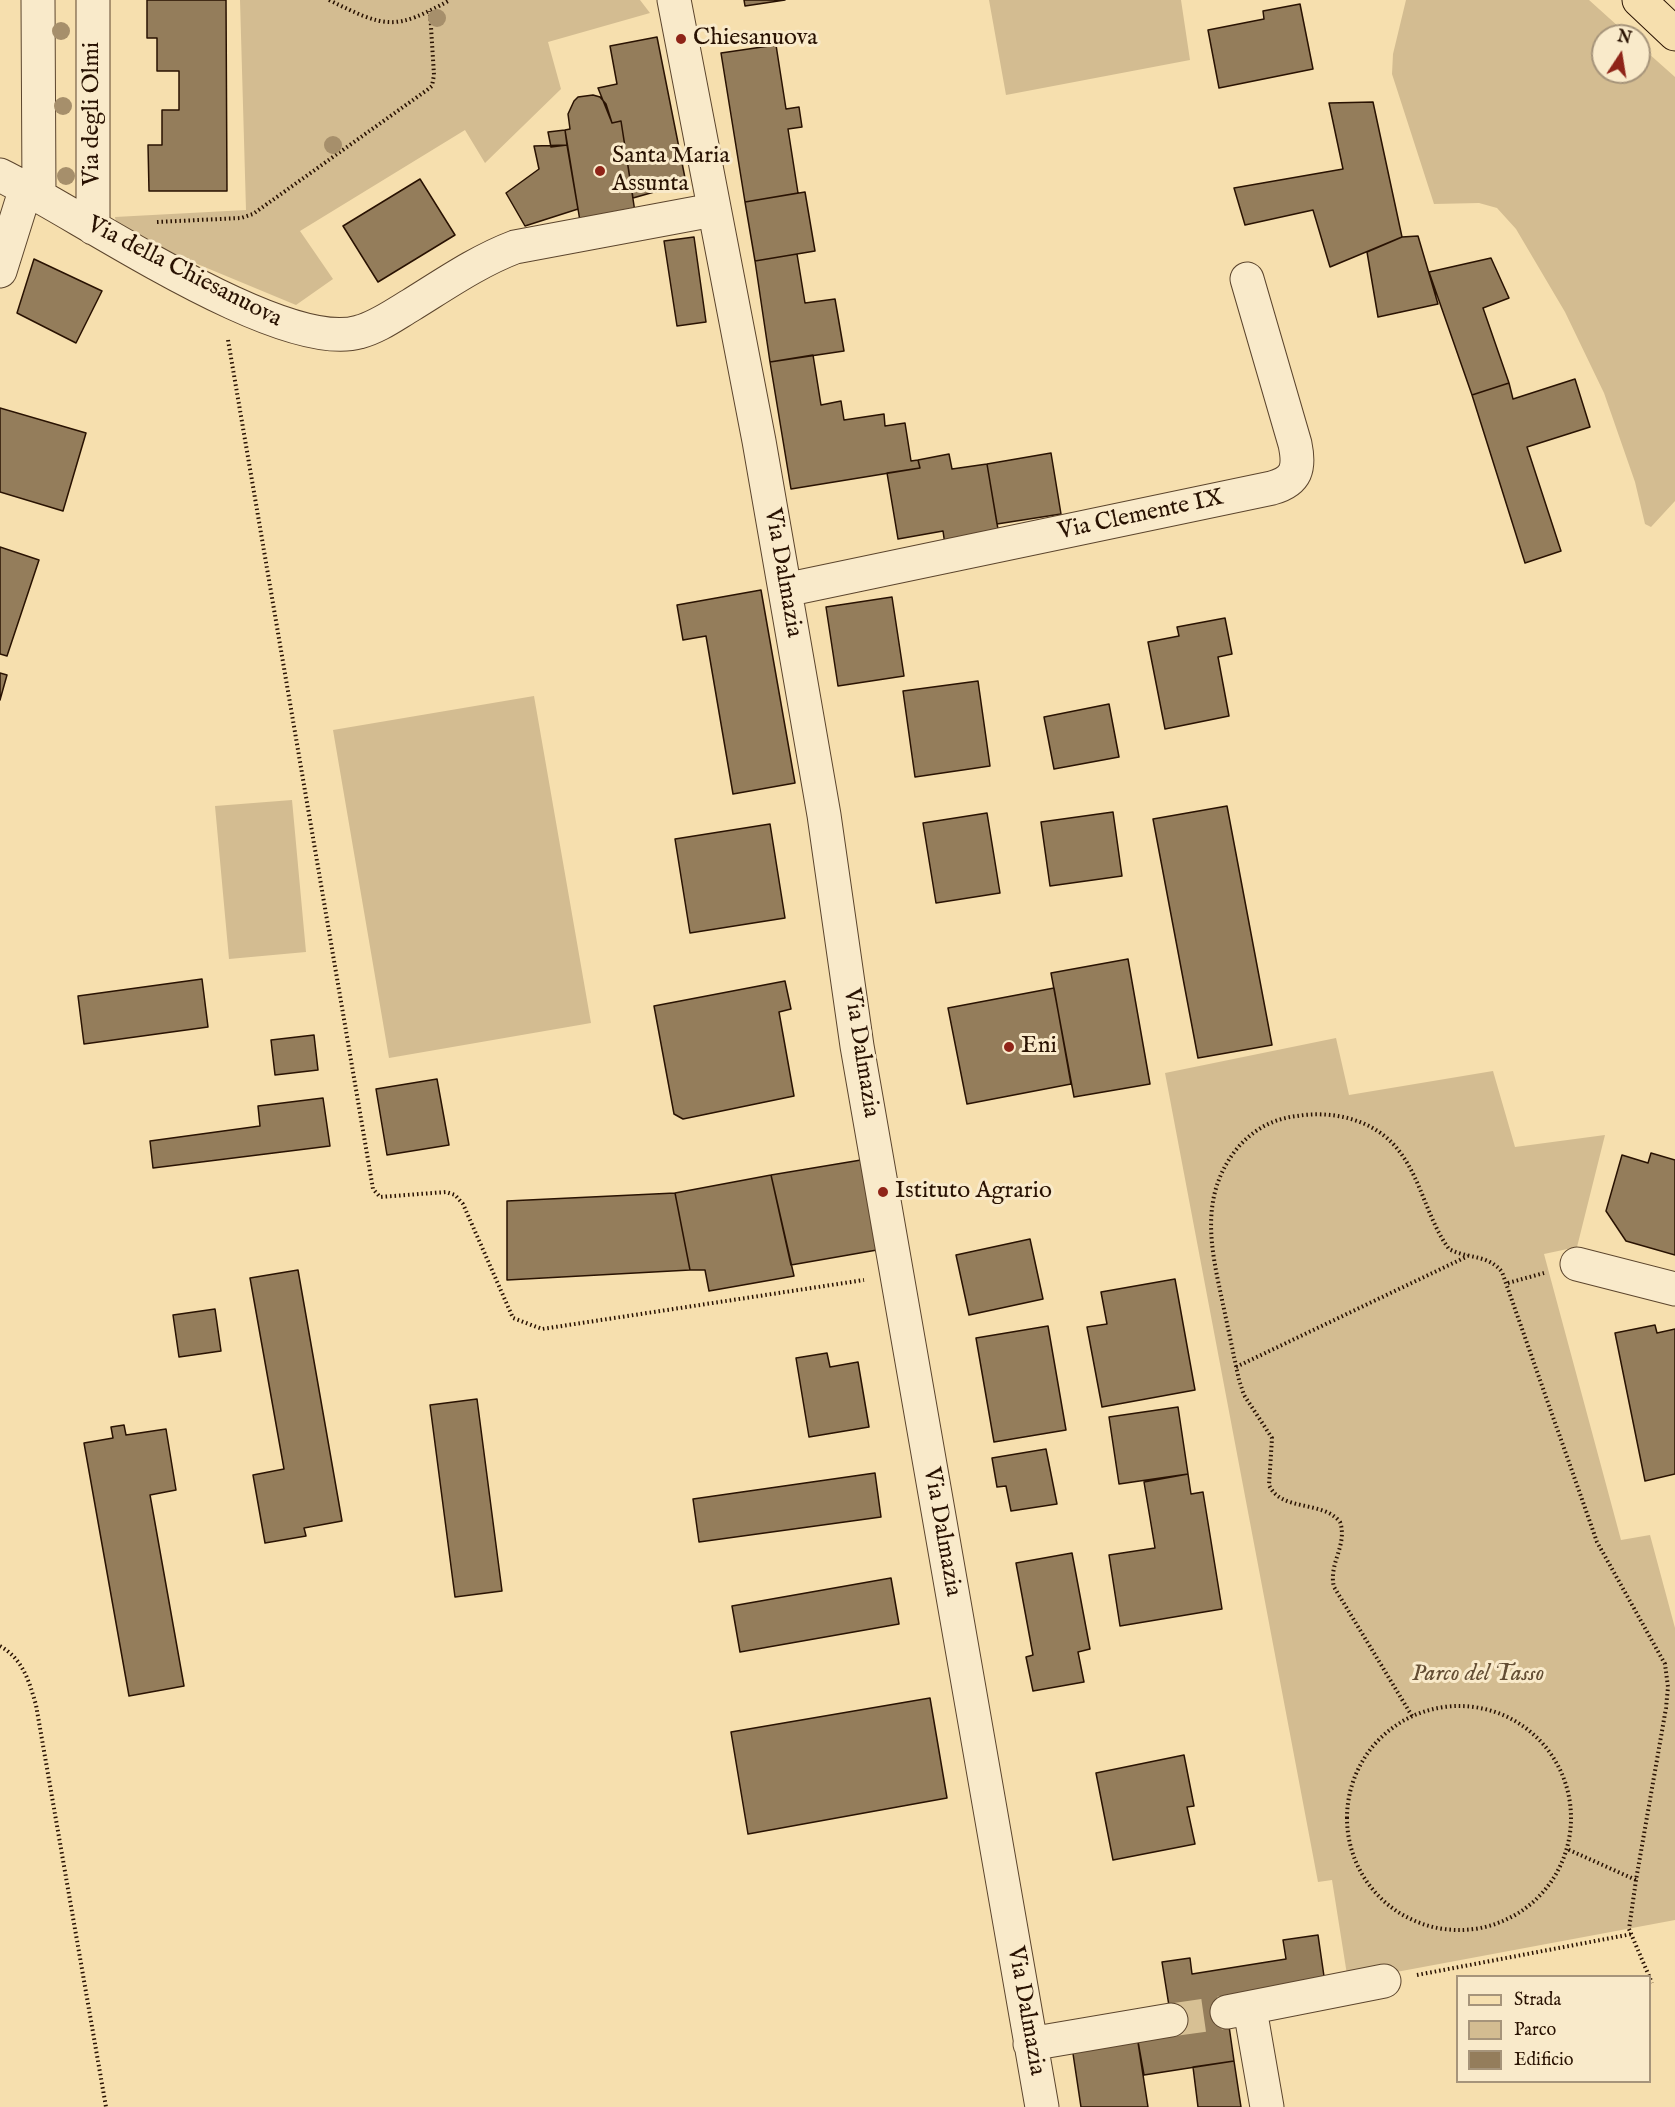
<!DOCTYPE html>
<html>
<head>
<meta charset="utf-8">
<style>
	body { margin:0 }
	#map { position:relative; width:1675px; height:2107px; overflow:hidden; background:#f6dfae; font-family:"IM FELL English",serif }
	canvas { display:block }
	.legend { position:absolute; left:1456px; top:1975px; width:195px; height:108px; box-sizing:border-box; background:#f9eaca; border:2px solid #a6947a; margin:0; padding:8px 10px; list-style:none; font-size:18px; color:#291202 }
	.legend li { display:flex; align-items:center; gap:12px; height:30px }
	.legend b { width:30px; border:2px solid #a6947a }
	.north { position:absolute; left:1591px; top:24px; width:60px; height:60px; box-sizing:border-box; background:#f9eaca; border:2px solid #a6947a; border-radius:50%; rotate:12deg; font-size:16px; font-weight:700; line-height:24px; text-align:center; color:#291202 }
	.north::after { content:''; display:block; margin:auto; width:21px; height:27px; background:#8f2418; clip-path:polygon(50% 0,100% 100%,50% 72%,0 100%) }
</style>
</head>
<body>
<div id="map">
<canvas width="1675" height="2107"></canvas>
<ul class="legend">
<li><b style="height:8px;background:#f6dfae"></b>Strada</li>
<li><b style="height:16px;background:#d3bc91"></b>Parco</li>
<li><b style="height:16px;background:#947d5b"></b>Edificio</li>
</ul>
<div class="north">N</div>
</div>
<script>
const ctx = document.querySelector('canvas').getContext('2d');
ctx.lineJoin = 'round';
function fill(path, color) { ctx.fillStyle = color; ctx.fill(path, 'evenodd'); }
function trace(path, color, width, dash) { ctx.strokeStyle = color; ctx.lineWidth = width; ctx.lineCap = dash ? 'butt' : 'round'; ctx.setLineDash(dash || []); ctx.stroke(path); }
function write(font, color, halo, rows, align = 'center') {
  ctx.font = font + ' "IM FELL English",serif'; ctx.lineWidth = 6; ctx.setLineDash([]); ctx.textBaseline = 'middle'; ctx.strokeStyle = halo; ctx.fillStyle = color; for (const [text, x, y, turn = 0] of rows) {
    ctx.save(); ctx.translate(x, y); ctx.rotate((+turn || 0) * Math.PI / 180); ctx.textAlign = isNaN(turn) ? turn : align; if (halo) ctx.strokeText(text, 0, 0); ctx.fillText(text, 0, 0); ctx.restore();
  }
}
fill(new Path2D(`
	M 240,0 L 640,0 L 650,13 L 548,42 L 561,89 L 485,163 L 465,130 L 300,231 L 333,279 L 296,305 L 137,239 L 116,223 L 115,217 L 246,210 Z
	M 989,0 L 1181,0 L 1190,60 L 1006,95 Z
	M 1406,0 L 1589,0 L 1629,36 L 1603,36 L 1603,72 L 1639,72 L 1639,45 L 1675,77 L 1675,501 L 1651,527 L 1645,524 L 1635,482 L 1604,393 L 1565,312 L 1516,229 L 1497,208 L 1479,203 L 1434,204 L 1392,74 L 1393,54 Z
	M 534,696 L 591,1023 L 389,1058 L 333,730 Z
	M 292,800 L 306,952 L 229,959 L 215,806 Z
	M 1336,1038 L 1349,1095 L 1493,1071 L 1515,1147 L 1605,1135 L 1577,1247 L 1544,1254 L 1621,1540 L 1650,1535 L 1675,1628 L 1675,1920 L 1348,1981 L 1332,1880 L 1318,1882 L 1165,1073 Z`), '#d3bc91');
const building = new Path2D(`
	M 147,0 L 226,0 L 227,191 L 149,191 L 148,145 L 162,145 L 162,110 L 179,110 L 179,71 L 157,71 L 157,38 L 147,38 Z
	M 744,0 L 785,0 L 745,6 Z
	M 1300,4 L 1313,69 L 1219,88 L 1208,30 L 1264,19 L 1263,11 Z
	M 657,37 L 686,183 L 633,198 L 621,121 L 612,123 L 598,88 L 617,84 L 610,46 Z
	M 776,45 L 786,109 L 799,107 L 802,127 L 788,129 L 798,193 L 745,202 L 721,53 Z
	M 593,95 L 600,97 L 606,104 L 612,123 L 621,121 L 635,212 L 580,221 L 565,130 L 570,129 L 568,114 L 574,101 L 578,97 Z
	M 1373,102 L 1402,237 L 1330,267 L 1313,210 L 1245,225 L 1234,188 L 1343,169 L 1329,103 Z
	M 565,130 L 567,145 L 551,147 L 548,132 Z
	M 567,145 L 578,209 L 525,226 L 506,193 L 539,169 L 534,146 Z
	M 420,179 L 455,235 L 378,282 L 343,226 Z
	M 805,192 L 815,251 L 755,261 L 745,202 Z
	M 1418,236 L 1438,304 L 1378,317 L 1367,252 L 1402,237 Z
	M 694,237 L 706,322 L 677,326 L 664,241 Z
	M 797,254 L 805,303 L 835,299 L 844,351 L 770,362 L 755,261 Z
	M 1491,258 L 1509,298 L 1483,308 L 1509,383 L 1472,395 L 1429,272 Z
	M 34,259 L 102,291 L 76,343 L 17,313 Z
	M 813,355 L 821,405 L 841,401 L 844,420 L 884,414 L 885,426 L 905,423 L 911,461 L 918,460 L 920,468 L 791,489 L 770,362 Z
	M 1575,379 L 1590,427 L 1527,447 L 1561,551 L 1525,563 L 1472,395 L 1509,383 L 1513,399 Z
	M 0,408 L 86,433 L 63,511 L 0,492 Z
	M 1051,453 L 1061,514 L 997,524 L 987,464 Z
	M 949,454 L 952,469 L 987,464 L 999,535 L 945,545 L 943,531 L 898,539 L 887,473 L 920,468 L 918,460 Z
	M 0,547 L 39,560 L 7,656 L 0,654 Z
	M 761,590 L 795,783 L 733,794 L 706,636 L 683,640 L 677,605 Z
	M 892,597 L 904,676 L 838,686 L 826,607 Z
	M 1225,618 L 1232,654 L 1218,657 L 1229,716 L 1165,729 L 1148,642 L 1179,636 L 1177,627 Z
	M 0,673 L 7,675 L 0,700 Z
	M 978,681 L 990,766 L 915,777 L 903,691 Z
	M 1109,704 L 1119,757 L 1054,769 L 1044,717 Z
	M 1227,806 L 1272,1045 L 1198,1058 L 1153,819 Z
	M 1113,812 L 1122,876 L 1050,886 L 1041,822 Z
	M 987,813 L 1000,893 L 936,903 L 923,823 Z
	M 770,824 L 785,918 L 690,933 L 675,839 Z
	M 1128,959 L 1150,1084 L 1074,1097 L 1051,973 Z
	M 202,979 L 208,1027 L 84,1044 L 78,996 Z
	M 785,981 L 791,1009 L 779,1012 L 794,1096 L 683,1119 L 674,1114 L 654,1006 Z
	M 1054,988 L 1071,1084 L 967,1104 L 948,1008 Z
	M 314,1035 L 318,1070 L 275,1075 L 271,1040 Z
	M 437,1079 L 449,1145 L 387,1155 L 376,1089 Z
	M 323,1098 L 330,1146 L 153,1168 L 150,1141 L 260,1126 L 258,1106 Z
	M 1651,1153 L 1675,1160 L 1675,1255 L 1626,1241 L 1606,1211 L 1622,1155 L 1648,1163 Z
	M 861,1160 L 877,1250 L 791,1265 L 771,1175 Z
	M 771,1175 L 794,1276 L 709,1291 L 705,1270 L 690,1270 L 675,1193 Z
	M 675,1193 L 690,1270 L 507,1280 L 507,1201 Z
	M 1030,1239 L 1043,1299 L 969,1315 L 956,1255 Z
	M 298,1270 L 342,1521 L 304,1528 L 306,1536 L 265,1543 L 253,1475 L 284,1469 L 250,1278 Z
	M 1175,1279 L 1195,1390 L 1102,1407 L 1087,1327 L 1107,1324 L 1101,1292 Z
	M 215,1309 L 221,1351 L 179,1357 L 173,1315 Z
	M 1655,1325 L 1657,1333 L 1675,1329 L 1675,1474 L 1645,1481 L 1615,1333 Z
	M 1048,1326 L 1066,1430 L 994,1442 L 976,1338 Z
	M 827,1353 L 830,1367 L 858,1362 L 869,1427 L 809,1437 L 796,1358 Z
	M 477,1399 L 502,1591 L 455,1597 L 430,1405 Z
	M 1178,1407 L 1188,1474 L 1119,1484 L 1109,1417 Z
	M 124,1425 L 126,1435 L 166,1429 L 176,1490 L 150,1495 L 184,1686 L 129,1696 L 84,1443 L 113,1438 L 111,1427 Z
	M 1046,1449 L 1057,1504 L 1011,1511 L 1006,1486 L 997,1487 L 992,1458 Z
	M 875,1473 L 881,1517 L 699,1542 L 693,1499 Z
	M 1188,1474 L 1191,1494 L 1203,1492 L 1222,1609 L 1120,1626 L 1109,1555 L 1155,1548 L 1144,1482 Z
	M 1072,1553 L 1090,1649 L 1078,1652 L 1084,1682 L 1033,1691 L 1026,1657 L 1033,1655 L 1016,1563 Z
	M 891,1578 L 899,1624 L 740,1652 L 732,1606 Z
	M 930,1698 L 947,1798 L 748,1834 L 731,1732 Z
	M 1184,1755 L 1194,1806 L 1187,1807 L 1195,1844 L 1113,1860 L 1096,1773 Z
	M 1318,1935 L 1326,1990 L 1226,2005 L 1234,2061 L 1144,2075 L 1137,2036 L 1173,2031 L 1162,1962 L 1190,1958 L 1192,1974 L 1286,1959 L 1283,1940 Z
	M 1137,2036 L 1148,2107 L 1081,2107 L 1072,2047 Z
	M 1234,2061 L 1241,2107 L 1198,2107 L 1193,2067 Z`);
fill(building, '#947d5b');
trace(building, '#291202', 1.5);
trace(new Path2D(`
	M 1171,2020 L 1227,2012`), '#d7c094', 33, [33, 16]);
const minor = new Path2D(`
	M 38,0 L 39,195
	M 93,0 L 93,228
	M 674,0 L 759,441 L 824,815 L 857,1046 L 1042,2107
	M 0,175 C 77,212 281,355 359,332 C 378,327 394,315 411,305 C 445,284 478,261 515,247 L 713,210
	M 0,271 L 26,188
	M 785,590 L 1272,488 C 1297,481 1300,468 1295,444 L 1247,279
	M 1577,1264 L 1675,1289
	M 1250,2009 L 1267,2107
	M 1227,2012 L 1384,1981
	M 1030,2044 L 1171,2020`);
const major = new Path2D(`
	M 1639,0 L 1675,34`);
trace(minor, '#5c452d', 35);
trace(major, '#291202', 35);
trace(new Path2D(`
	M 329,0 C 386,28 394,31 450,0
	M 157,222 L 241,218 L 253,214 L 427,90 L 432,86 L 434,75 L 430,11
	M 228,340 L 373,1189 L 380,1197 L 446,1192 L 455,1195 L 463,1204 L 513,1318 L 542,1329 L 864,1280
	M 1508,1283 L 1544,1273
	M 1236,1367 L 1468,1256
	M 0,1646 C 23,1659 29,1681 36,1705 L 106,2107
	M1347 1818a112 112 0 1 1 224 0a112 112 0 1 1-224 0Z
	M 1412,1716 L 1334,1587 C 1328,1564 1348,1545 1340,1522 C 1323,1500 1281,1512 1269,1485 L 1272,1438 L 1244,1395 L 1239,1380 C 1233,1352 1227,1323 1221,1295 C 1210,1244 1201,1196 1235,1151 C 1251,1131 1271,1119 1297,1116 C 1327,1111 1363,1117 1387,1138 C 1420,1167 1424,1215 1449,1249 C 1467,1259 1488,1254 1502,1272 L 1597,1542 L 1665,1664 L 1668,1687 L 1666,1708 L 1636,1880 L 1567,1849
	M 1636,1880 L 1629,1929 L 1652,1983
	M 1417,1975 L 1632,1934`), '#291202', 4, [1.5, 3]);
trace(minor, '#f9eaca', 33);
trace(major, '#f6dfae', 33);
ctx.fillStyle = '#a68f6b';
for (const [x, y] of [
	[437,18],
	[61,31],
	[63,106],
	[333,145],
	[66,176]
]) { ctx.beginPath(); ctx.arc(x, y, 9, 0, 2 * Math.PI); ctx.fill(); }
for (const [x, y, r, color] of [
	[681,39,6,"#8f2418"],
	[600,171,6,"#8f2418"],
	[1009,1047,6,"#8f2418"],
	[883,1192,6,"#8f2418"]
]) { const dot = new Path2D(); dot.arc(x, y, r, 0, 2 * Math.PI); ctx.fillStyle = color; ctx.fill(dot); trace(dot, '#f9eaca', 2); }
write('24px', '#291202', '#f9eaca', [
	["Chiesanuova",693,39],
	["Santa Maria",612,157],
	["Assunta",612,185],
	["Eni",1021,1047],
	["Istituto Agrario",895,1192]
], 'left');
write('24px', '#291202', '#f9eaca', [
	["Via degli Olmi",93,114,-90],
	["Via della Chiesanuova",184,273,27],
	["Via Clemente IX",1141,516,-12],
	["Via Dalmazia",782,573,80],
	["Via Dalmazia",860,1053,81],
	["Via Dalmazia",941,1532,80],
	["Via Dalmazia",1025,2011,80]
]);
write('italic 24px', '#644e34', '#f9eaca', [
	["Parco del Tasso",1478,1675]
]);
</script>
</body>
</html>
